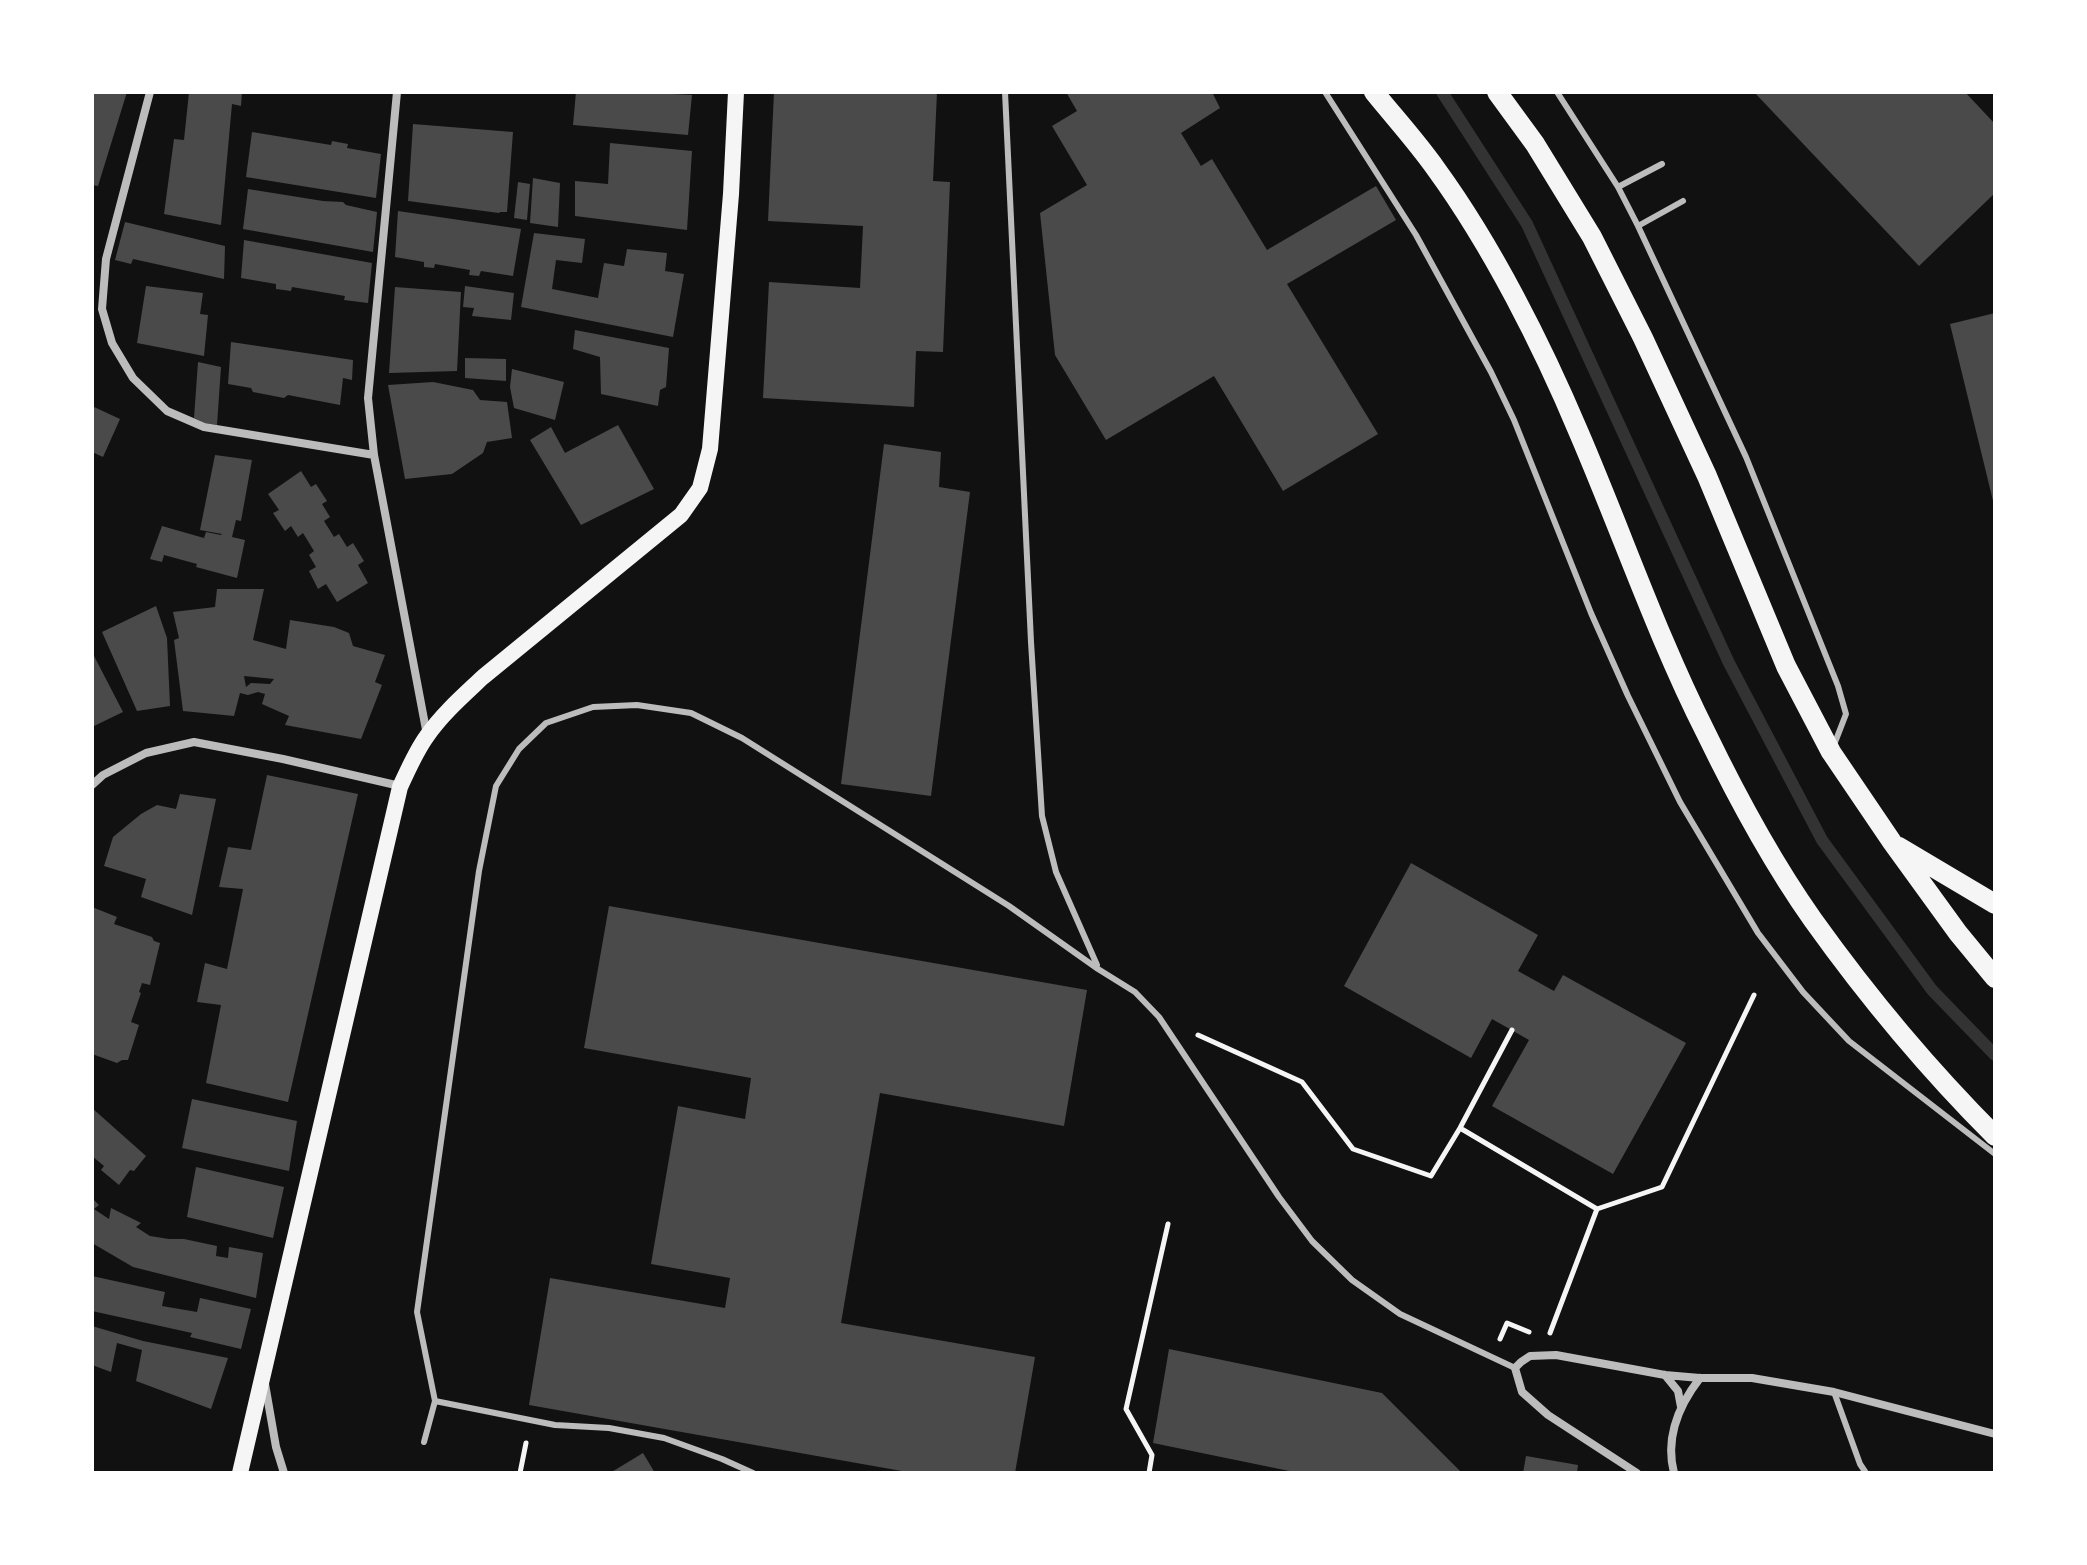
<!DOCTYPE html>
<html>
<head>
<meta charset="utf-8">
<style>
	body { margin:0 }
	#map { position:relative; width:2087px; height:1565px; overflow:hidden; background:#111; font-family:Arial,sans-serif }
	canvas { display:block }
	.frame { position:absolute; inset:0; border:94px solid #fff; pointer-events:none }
</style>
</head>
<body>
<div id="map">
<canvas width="2087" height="1565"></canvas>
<div class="frame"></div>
</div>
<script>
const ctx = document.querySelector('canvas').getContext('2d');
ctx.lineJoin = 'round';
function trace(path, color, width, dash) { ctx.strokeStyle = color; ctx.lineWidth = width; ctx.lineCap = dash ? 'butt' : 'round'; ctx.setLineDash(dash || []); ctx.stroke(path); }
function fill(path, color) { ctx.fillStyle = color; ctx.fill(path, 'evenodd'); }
trace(new Path2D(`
	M 1442,92 L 1527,224 L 1729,663 L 1822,840 L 1932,990 L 1995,1055`), '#333', 12);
fill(new Path2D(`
	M 94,92 L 127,92 L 98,186 L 92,185 L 92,98 Z
	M 189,92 L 242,92 L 241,106 L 232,104 L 221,225 L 164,214 L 174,139 L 184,140 Z
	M 576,92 L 673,92 L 673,94 L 692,95 L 688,135 L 573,125 Z
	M 774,92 L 937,92 L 933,181 L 950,182 L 943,352 L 916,351 L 914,407 L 763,398 L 769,282 L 860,288 L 863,226 L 768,221 Z
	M 1066,92 L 1212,92 L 1220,108 L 1181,133 L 1201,166 L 1212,159 L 1267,250 L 1376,186 L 1396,220 L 1287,284 L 1378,434 L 1283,491 L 1214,376 L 1106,440 L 1055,355 L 1040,213 L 1087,185 L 1052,126 L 1077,111 Z
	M 1754,92 L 1965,92 L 1995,124 L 1995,193 L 1919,266 Z
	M 413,124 L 513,132 L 507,212 L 500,212 L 499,213 L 408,201 Z
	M 252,132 L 331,145 L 332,141 L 348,144 L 347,148 L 381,154 L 376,198 L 246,177 Z
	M 610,143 L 692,151 L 687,230 L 575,216 L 575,181 L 608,184 Z
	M 533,178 L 560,183 L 558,227 L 530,223 Z
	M 518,182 L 530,184 L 527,220 L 514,218 Z
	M 248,189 L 323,201 L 343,202 L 346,205 L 377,212 L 373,252 L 243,229 Z
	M 398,211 L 521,229 L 513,276 L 481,271 L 479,276 L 469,275 L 470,270 L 435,264 L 434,268 L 424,267 L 424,262 L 395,257 Z
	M 125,222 L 225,246 L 224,279 L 133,259 L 131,264 L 115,260 Z
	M 534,233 L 585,239 L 582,263 L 556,260 L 552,289 L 598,298 L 604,263 L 624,266 L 627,249 L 667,253 L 665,271 L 684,274 L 673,337 L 521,307 Z
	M 244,240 L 372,263 L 368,303 L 344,300 L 345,296 L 292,287 L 291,291 L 276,289 L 276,284 L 241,278 Z
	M 146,286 L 203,293 L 200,314 L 208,315 L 204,356 L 137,343 Z
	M 465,286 L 514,293 L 511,320 L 472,316 L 474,308 L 463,307 Z
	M 395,287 L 461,292 L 457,371 L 389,373 Z
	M 1995,313 L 1995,505 L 1994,505 L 1950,324 Z
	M 575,330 L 669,348 L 666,387 L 660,390 L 658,406 L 601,394 L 600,357 L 573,349 Z
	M 231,342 L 353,360 L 352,380 L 343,378 L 340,405 L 288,395 L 284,398 L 253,392 L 251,388 L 228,384 Z
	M 465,358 L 506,359 L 506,381 L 465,378 Z
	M 198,362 L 221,367 L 217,425 L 205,423 L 194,418 Z
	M 512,369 L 564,382 L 555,420 L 514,408 L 510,387 Z
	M 433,382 L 473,390 L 480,400 L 507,402 L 512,438 L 487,442 L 483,453 L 452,474 L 405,479 L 388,385 Z
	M 92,406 L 120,419 L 103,457 L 92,452 Z
	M 618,425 L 654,489 L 581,525 L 530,440 L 551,427 L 565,453 Z
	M 884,444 L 941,452 L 939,487 L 970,492 L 931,796 L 841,784 Z
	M 215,455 L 252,460 L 241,521 L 236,520 L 232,537 L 245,540 L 237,578 L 196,567 L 197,564 L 164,555 L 162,562 L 150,559 L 162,526 L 204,538 L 206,532 L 221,535 L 222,534 L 200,530 Z
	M 301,471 L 311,487 L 316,484 L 327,501 L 322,504 L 330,517 L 324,521 L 334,537 L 339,534 L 347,547 L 353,543 L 364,561 L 358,565 L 368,583 L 337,602 L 326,584 L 318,589 L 309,571 L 316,567 L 309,555 L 314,551 L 303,533 L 298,537 L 291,526 L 285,531 L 273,513 L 279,510 L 268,494 Z
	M 217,589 L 264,589 L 253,640 L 286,649 L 290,620 L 334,627 L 349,633 L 353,646 L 385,655 L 375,682 L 382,685 L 361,739 L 285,725 L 289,716 L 262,704 L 265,694 L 258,692 L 248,695 L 240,693 L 234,716 L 183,711 L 174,640 L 179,638 L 173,612 L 215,607 ZM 244,676 L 274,679 L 270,684 L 251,683 L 246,687 Z
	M 156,606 L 167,638 L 170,706 L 137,711 L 102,632 Z
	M 92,652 L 123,712 L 92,727 Z
	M 267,775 L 358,794 L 288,1102 L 206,1083 L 221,1005 L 197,1002 L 205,963 L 227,969 L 243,889 L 219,887 L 228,847 L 251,850 Z
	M 180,794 L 216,799 L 192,915 L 141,897 L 146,879 L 104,866 L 113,837 L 141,814 L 157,805 L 176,809 Z
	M 1411,863 L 1538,935 L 1518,971 L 1554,991 L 1563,975 L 1686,1043 L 1613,1174 L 1492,1106 L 1529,1040 L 1492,1019 L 1471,1058 L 1344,986 Z
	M 609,906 L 1087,990 L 1064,1126 L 880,1093 L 841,1323 L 1035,1357 L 1015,1473 L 913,1473 L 529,1405 L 550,1278 L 725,1308 L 730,1278 L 651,1264 L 678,1106 L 745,1119 L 751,1078 L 584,1048 Z
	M 92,907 L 117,917 L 114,924 L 152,937 L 154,941 L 160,943 L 150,985 L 142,983 L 139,992 L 141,993 L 131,1022 L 139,1025 L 128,1060 L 122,1060 L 117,1063 L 92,1054 Z
	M 192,1099 L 297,1121 L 289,1171 L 182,1148 Z
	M 92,1108 L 146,1156 L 134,1171 L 130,1170 L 119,1185 L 101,1170 L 104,1166 L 92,1156 Z
	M 196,1167 L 284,1187 L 273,1238 L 187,1217 Z
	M 92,1198 L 99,1205 L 94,1209 L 109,1219 L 111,1208 L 141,1223 L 136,1227 L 150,1236 L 169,1239 L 184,1239 L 217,1246 L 216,1256 L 228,1258 L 229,1247 L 263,1253 L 256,1298 L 133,1267 L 92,1243 Z
	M 92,1276 L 165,1292 L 162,1306 L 197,1312 L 200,1298 L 251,1309 L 241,1349 L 190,1337 L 192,1333 L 92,1311 Z
	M 92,1326 L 143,1341 L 228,1358 L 211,1409 L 136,1381 L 142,1350 L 117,1343 L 111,1372 L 92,1365 Z
	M 1169,1349 L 1382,1393 L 1462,1473 L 1299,1473 L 1153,1443 Z
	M 643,1453 L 655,1473 L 610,1473 Z
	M 1526,1456 L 1578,1465 L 1577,1473 L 1523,1473 Z`), '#4a4a4a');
trace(new Path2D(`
	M 1198,1035 L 1302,1082 L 1353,1149 L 1431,1176 L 1460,1128 L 1512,1030
	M 1460,1128 L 1597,1209 L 1662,1187 L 1754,995
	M 1550,1333 L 1597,1209
	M 1500,1339 L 1507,1323 L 1529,1332
	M 520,1473 L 526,1443
	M 1149,1473 L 1152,1455 L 1126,1409 L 1168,1224`), '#f5f5f5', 5);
trace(new Path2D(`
	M 1005,92 L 1031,642 L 1042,816 L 1056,872 L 1097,965
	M 1325,92 L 1416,235 L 1491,372 L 1514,420 L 1591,613 L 1628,696 L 1680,802 L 1758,933 L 1803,992 L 1849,1041 L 1995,1154
	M 1557,92 L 1618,187 L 1638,226 L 1746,457 L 1838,686 L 1846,714 L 1834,745
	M 1618,187 L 1662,164
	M 1638,226 L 1683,201
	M 1834,1392 L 1860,1464 L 1866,1473
	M 424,1442 L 435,1401
	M 753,1473 L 722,1459 L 664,1438 L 609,1428 L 555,1425 L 435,1401 L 417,1312 L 479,871 L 496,786 L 519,749 L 546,723 L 593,707 L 637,705 L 691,713 L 742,738 L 1009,906 L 1098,969 L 1135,992 L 1159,1017 L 1279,1197 L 1312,1241 L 1352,1280 L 1400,1314 L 1515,1368`), '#bcbcbc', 6);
trace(new Path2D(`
	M 150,92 L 106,259 L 102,309 L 112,343 L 133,378 L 167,411 L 204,427 L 374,455
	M 397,92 L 368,398 L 374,455 L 427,735
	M 92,785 L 103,775 L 146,753 L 194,742 L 283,759 L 400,786
	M 1665,1375 L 1678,1391 L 1681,1407
	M 265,1384 L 276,1447 L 284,1473
	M 1637,1473 L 1548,1415 L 1522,1392 L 1515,1368 L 1521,1362 L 1530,1356 L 1556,1355 L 1665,1375 L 1700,1378 L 1752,1378 L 1834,1392 L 1995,1434
	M 1674,1473 C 1665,1438 1679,1405 1700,1378`), '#bcbcbc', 8);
trace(new Path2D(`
	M 240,1473 L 400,787 C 408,770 416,751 427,736 C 442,714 464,695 483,677 L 681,515 L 700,488 L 710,449 L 731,194 L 736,92`), '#f5f5f5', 16);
trace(new Path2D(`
	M 1374,92 C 1395,118 1417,142 1436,169 C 1492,246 1542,345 1579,433 C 1622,533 1657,636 1706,733 C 1737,797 1772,862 1813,920 C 1868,997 1928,1069 1995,1136
	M 1497,92 L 1535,144 L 1592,237 L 1643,338 L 1707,476 L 1786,666 L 1831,752 L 1892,842 L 1958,933 L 1995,978
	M 1899,847 L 1995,904`), '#f5f5f5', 20);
</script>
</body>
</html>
